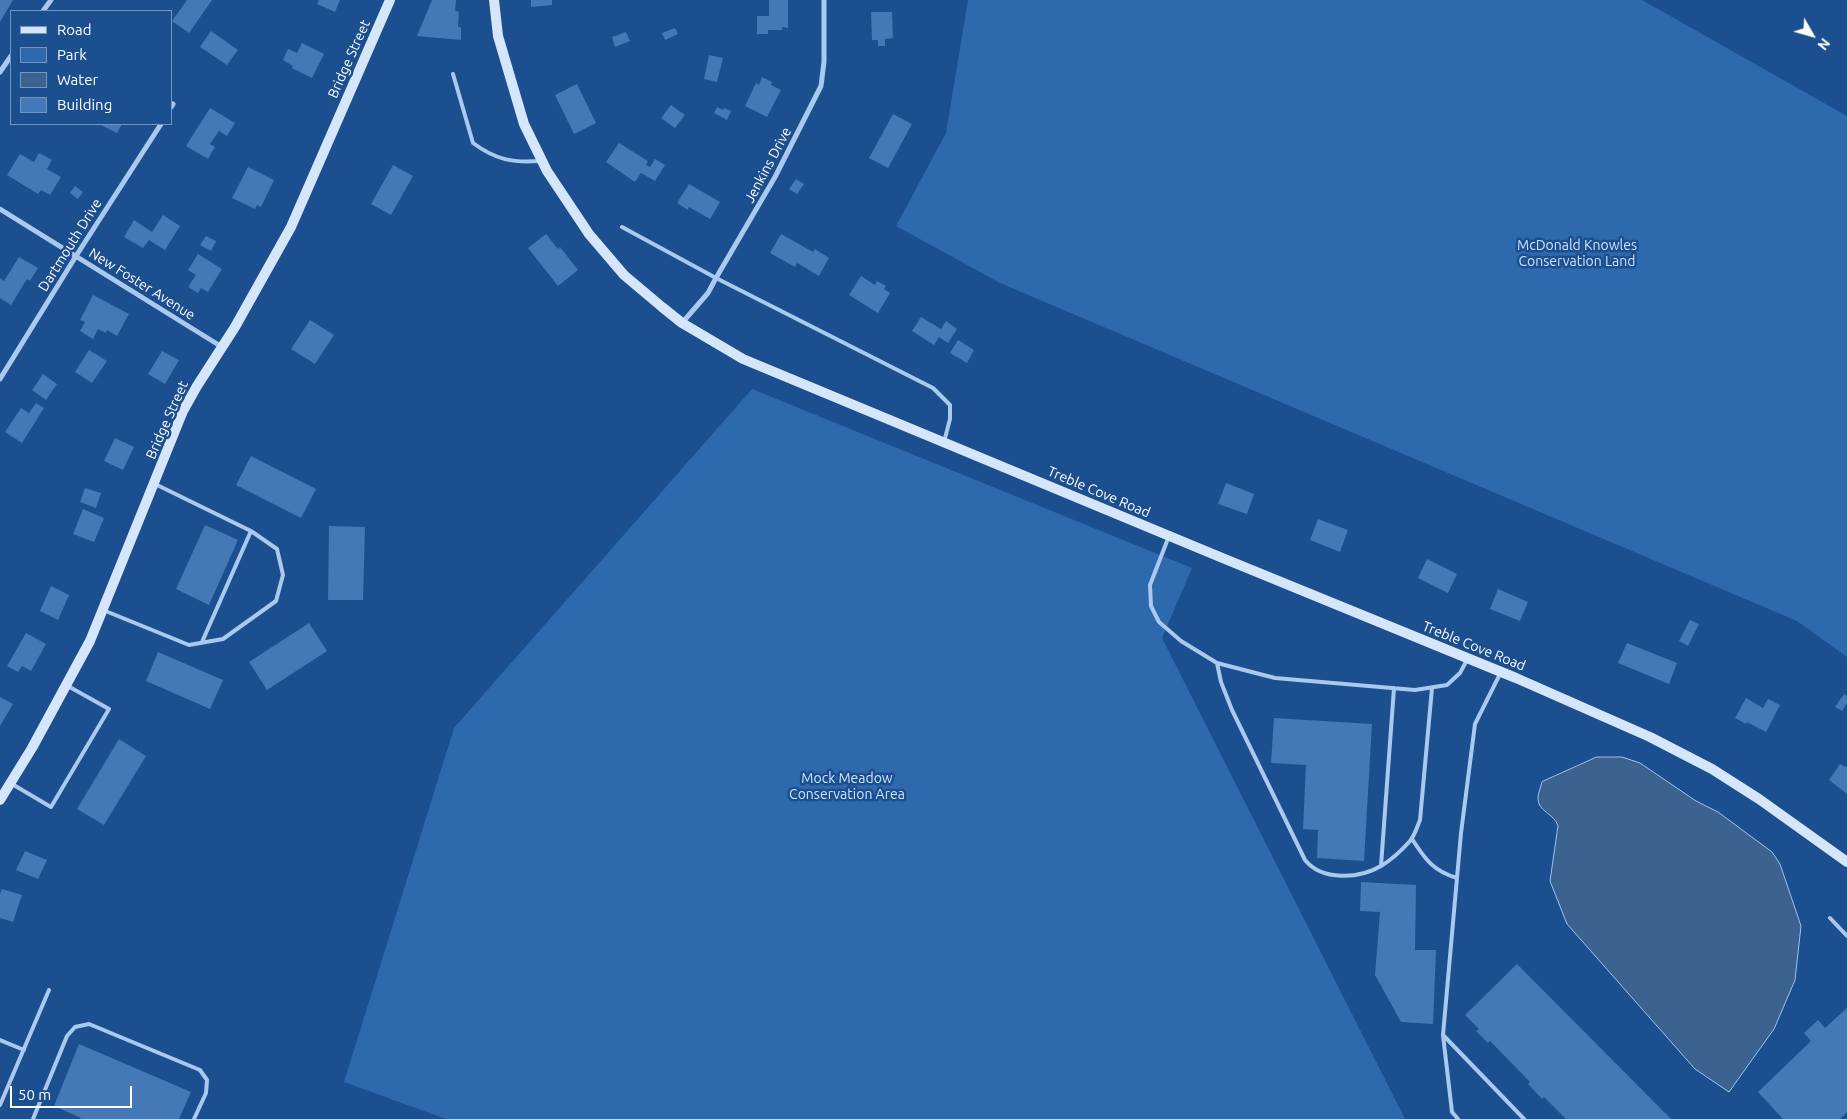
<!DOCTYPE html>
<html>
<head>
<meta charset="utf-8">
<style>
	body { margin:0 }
	#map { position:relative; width:1847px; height:1119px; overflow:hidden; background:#1b4f8f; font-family:Ubuntu,sans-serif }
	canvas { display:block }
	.legend { position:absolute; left:10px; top:10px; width:162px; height:115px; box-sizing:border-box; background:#1b4f8f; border:1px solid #7695bc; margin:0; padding:6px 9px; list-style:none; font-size:15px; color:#fff }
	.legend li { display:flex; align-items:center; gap:10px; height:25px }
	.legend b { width:25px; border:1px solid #7695bc }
	.north { position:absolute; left:1787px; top:10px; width:50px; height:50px; -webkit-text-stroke:4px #1b4f8f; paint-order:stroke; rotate:128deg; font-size:14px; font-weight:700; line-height:20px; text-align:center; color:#fff }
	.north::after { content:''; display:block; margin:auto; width:18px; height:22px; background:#fff; clip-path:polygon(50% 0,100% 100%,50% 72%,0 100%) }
	.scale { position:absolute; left:10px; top:1086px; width:122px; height:22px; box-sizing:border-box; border:2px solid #fff; border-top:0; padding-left:6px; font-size:15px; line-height:18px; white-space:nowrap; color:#fff; -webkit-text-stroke:4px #1b4f8f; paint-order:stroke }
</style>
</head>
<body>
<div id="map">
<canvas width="1847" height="1119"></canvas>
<ul class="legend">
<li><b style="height:6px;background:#d6e6fa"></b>Road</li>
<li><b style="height:14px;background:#2e69ad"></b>Park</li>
<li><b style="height:14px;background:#3c6290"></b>Water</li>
<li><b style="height:14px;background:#4478b7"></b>Building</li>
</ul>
<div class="north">N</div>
<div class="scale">50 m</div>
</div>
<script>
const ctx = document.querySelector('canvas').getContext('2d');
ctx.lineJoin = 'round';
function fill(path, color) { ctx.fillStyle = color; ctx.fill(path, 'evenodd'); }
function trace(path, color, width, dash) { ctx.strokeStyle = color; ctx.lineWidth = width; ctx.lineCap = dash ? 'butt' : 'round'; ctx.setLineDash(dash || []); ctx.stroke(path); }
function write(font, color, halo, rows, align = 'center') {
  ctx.font = font + ' Ubuntu,sans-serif'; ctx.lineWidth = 5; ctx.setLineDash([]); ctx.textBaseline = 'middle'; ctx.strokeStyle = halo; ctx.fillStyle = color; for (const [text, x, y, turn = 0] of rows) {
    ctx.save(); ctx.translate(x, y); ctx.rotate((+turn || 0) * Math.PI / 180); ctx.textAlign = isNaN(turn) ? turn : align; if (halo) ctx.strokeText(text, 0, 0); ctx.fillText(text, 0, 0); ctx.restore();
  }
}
fill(new Path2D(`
	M 968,0 L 1642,0 L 1847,116 L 1847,657 L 1797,621 L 1000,283 L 896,226 L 946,133 Z
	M 752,389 L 1192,568 L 1162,638 L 1405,1119 L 446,1119 L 344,1082 L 454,728 Z`), '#2e69ad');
const water = new Path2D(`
	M 1597,757 L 1622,757 L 1640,763 L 1696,801 L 1718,812 L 1772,852 L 1780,864 L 1801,926 L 1795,980 L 1774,1029 L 1729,1092 L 1695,1069 L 1567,924 L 1550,881 L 1558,826 C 1555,814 1537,811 1538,798 C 1538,793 1541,787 1542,782 Z`);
fill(water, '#3c6290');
trace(water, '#9cc4f0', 1);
fill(new Path2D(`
	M 0,0 L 13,0 L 0,22 Z
	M 187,0 L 212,0 L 189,33 L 172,21 Z
	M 319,0 L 340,0 L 335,12 L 317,4 Z
	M 432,0 L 456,0 L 455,11 L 459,12 L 458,27 L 461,27 L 461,40 L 417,36 Z
	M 531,0 L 552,0 L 552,5 L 531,7 Z
	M 769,0 L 788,0 L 788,28 L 782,27 L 782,30 L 768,30 L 768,34 L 757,34 L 757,16 L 769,16 Z
	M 871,12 L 892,12 L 893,38 L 885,39 L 885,46 L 878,46 L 878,40 L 872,40 Z
	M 675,28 L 678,34 L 665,40 L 662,33 Z
	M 211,31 L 238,50 L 227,65 L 200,47 Z
	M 626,32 L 630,41 L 615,47 L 612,37 Z
	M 302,43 L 324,54 L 312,78 L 292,68 L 293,66 L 283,60 L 288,49 L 297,53 Z
	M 709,55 L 723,58 L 717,82 L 704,79 Z
	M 762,77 L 772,82 L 771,85 L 781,90 L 767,117 L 745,106 L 756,83 L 759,85 Z
	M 577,84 L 596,123 L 574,134 L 555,95 Z
	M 671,105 L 685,115 L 675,128 L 661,118 Z
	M 717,107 L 723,110 L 724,108 L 731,111 L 727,120 L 714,113 Z
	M 210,108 L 235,123 L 227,136 L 219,131 L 210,144 L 215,147 L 208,159 L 186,146 Z
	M 893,114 L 912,124 L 888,168 L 869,158 Z
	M 99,124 L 122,124 L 117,133 Z
	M 619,143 L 648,161 L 646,165 L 650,167 L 655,159 L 665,165 L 655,181 L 641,173 L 635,182 L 606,162 Z
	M 39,153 L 52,160 L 47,169 L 61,177 L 50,195 L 41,190 L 38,194 L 7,175 L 20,154 L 34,162 Z
	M 393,165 L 413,176 L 391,215 L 371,204 Z
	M 248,167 L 274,180 L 261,207 L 257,205 L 255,209 L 232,198 Z
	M 796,179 L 804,184 L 797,194 L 789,189 Z
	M 689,184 L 720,202 L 710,219 L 689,207 L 688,210 L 677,203 Z
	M 75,186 L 83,192 L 78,199 L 70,193 Z
	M 163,215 L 180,226 L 165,250 L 149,240 L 143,248 L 124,237 L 134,220 L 152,232 Z
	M 546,234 L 558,249 L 560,247 L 578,270 L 558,286 L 528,248 Z
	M 781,234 L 813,252 L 815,249 L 829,258 L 819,276 L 797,263 L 795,267 L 770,253 Z
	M 206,236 L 216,241 L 211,251 L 200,245 Z
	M 198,254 L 222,269 L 208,292 L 201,288 L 198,293 L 188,287 L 196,275 L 188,270 Z
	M 19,257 L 38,268 L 30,281 L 27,279 L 11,305 L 0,298 L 0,278 L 4,281 Z
	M 861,276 L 875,285 L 877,281 L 886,286 L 884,289 L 890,293 L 878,313 L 849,295 Z
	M 93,295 L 129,314 L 117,336 L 107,330 L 106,333 L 98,329 L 93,339 L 80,331 L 85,322 L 80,320 Z
	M 921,317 L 941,329 L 946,321 L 957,329 L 948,343 L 939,337 L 934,345 L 912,331 Z
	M 310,320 L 334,335 L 315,364 L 291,349 Z
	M 958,340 L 974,350 L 967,363 L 950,353 Z
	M 89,350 L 107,361 L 92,383 L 75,372 Z
	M 162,351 L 179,360 L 165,384 L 148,374 Z
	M 43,374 L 57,384 L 46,400 L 32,390 Z
	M 36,403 L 44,408 L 22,443 L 5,432 L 21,408 L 29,413 Z
	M 115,438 L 134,447 L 123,470 L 104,461 Z
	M 251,456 L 316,489 L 301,518 L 236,485 Z
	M 1226,483 L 1254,494 L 1247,514 L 1218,504 Z
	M 85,488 L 101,493 L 96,508 L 80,502 Z
	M 83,509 L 104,518 L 94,542 L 73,534 Z
	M 1318,519 L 1348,530 L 1340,552 L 1310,540 Z
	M 205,525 L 238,540 L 209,605 L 176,589 Z
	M 329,526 L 365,527 L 363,600 L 328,600 Z
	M 1427,559 L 1457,574 L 1448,593 L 1418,578 Z
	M 51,586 L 69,595 L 58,620 L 40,611 Z
	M 1498,589 L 1528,602 L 1520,621 L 1490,609 Z
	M 1690,620 L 1699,624 L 1688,646 L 1679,641 Z
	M 309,623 L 327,651 L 267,690 L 249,662 Z
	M 26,633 L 46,644 L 31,671 L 22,666 L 18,672 L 7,666 Z
	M 1627,643 L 1677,663 L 1669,684 L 1618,663 Z
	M 158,652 L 223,680 L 210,709 L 146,681 Z
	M 1844,694 L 1847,696 L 1847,703 L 1842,711 L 1835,707 Z
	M 0,697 L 13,704 L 0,726 Z
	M 1746,698 L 1763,708 L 1768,699 L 1780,705 L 1766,732 L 1747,722 L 1746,724 L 1735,718 Z
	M 1274,718 L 1372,724 L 1364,861 L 1317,858 L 1318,830 L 1303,829 L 1306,765 L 1271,763 Z
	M 119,739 L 146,756 L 104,825 L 77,809 Z
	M 1840,764 L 1846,767 L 1847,766 L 1847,794 L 1829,780 Z
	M 25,851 L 47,860 L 38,879 L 16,870 Z
	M 1361,882 L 1416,885 L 1415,950 L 1436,950 L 1433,1024 L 1401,1022 L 1375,975 L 1380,912 L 1360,911 Z
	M 2,889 L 22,895 L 13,922 L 0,918 L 0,894 Z
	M 1517,964 L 1671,1119 L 1566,1119 L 1544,1097 L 1542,1099 L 1528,1084 L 1530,1082 L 1490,1041 L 1488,1043 L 1476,1031 L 1479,1029 L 1465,1015 Z
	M 1847,1008 L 1847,1112 L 1840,1119 L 1783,1119 L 1758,1092 L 1811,1041 L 1804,1033 L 1818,1020 L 1825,1028 Z
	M 79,1044 L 191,1092 L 179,1119 L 80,1119 L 81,1118 L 54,1106 Z`), '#4478b7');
trace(new Path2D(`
	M 453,74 L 473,143 C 496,160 513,163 540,161
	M 622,227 L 716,278 L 933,388 L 950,405 L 950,419 L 944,442
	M 1169,536 L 1150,585 L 1151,606 L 1159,622 L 1181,641 L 1217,663 L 1275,678 L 1415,690 L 1447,685 L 1460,673 L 1467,660
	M 103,610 L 189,645 L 223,639 L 276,601 L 283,575 L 277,549 L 251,531 L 155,484
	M 202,642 L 251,531
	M 1217,663 L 1221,682 L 1232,710 L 1305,860 C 1322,881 1359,879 1381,866 C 1391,860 1402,850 1410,841 C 1415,835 1417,827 1420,820 L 1432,688
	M 12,784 L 51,807 L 109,709 L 66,685
	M 1412,839 C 1425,859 1433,871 1457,878
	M 1381,866 L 1394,688
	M 1830,918 L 1847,936
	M 1443,1035 L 1524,1119
	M 0,1040 L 24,1050
	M 0,1105 L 49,990
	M 33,1119 L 67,1036 L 75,1027 L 89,1024 L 200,1070 L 207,1080 L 206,1093 L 194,1119
	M 1458,1119 L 1452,1112 L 1443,1035 L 1461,833 L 1475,724 L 1500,674`), '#a9c9ee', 4);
trace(new Path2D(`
	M 43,11 L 51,0
	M 0,72 L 11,56
	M 171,107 L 173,104
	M 0,209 L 222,347
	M 682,323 L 708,293 L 716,278 L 775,177 L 821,86 L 824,62 L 824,0
	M 0,379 L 76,256 L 161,124`), '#a9c9ee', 5);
trace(new Path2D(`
	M 494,0 L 498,36 L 524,124 L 547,171 L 589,234 L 624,275 L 662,307 L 682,323 L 743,359 L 1220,557 L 1516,678 L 1650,737 L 1712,769 L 1759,799 L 1847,862
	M 0,800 L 32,748 L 90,641 L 183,411 L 197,386 L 235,327 L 291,227 L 390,0`), '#d6e6fa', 10);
write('14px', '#fff', '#1b4f8f', [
	["Bridge Street",349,59,-66],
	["Jenkins Drive",768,165,-62],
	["Dartmouth Drive",70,245,-58],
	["New Foster Avenue",142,284,32],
	["Bridge Street",167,420,-66],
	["Treble Cove Road",1099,492,23],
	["Treble Cove Road",1474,646,22]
]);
write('14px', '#cfe3fa', '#1b4f8f', [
	["McDonald Knowles",1577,245],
	["Conservation Land",1577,261],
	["Mock Meadow",847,778],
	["Conservation Area",847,794]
]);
</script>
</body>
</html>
